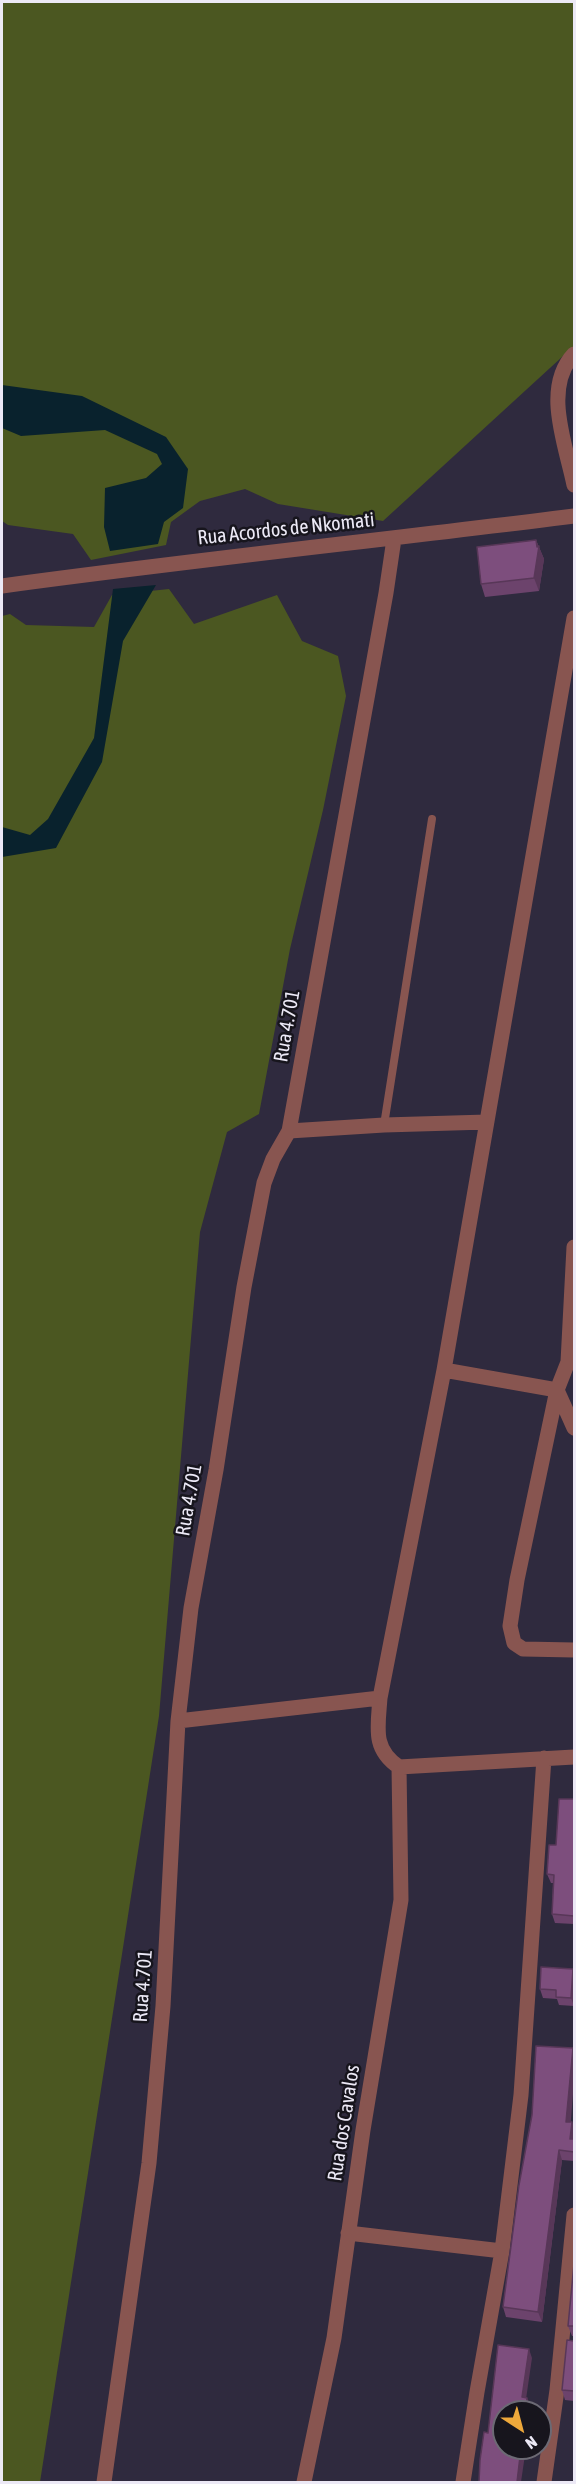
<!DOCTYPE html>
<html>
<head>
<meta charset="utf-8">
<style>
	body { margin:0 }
	#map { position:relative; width:576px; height:2484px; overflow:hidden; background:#2f2a3e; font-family:"Asap Condensed",sans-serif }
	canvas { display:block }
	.frame { position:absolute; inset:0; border:3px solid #ece9f6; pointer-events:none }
	.north { position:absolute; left:492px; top:2400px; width:60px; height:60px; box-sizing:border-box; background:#17151d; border:2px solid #6c6a74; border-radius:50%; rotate:144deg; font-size:16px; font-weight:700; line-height:24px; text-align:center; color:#ece9f6 }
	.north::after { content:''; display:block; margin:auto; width:21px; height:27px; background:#eda83b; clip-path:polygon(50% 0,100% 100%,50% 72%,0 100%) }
</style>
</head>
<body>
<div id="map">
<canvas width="576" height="2484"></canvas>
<div class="frame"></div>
<div class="north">N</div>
</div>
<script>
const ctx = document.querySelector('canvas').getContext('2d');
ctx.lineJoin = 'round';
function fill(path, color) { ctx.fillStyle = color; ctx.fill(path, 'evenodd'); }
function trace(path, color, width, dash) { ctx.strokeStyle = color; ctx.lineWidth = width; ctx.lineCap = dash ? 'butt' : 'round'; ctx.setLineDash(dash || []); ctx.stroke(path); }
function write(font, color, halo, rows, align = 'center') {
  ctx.font = font + ' "Asap Condensed",sans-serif'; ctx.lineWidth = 5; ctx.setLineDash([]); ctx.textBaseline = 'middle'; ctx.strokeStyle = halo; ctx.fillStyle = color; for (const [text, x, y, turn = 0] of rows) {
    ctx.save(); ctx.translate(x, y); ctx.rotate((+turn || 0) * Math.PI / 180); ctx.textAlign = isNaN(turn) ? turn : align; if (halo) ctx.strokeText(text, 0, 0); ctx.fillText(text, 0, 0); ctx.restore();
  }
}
fill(new Path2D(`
	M 2,2 L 574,2 L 574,346 L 383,521 L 278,504 L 245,489 L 200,501 L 171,522 L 166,545 L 91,560 L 73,534 L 8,525 L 2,521 Z
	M 169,589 L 194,624 L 277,595 L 302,641 L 338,656 L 346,696 L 323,810 L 290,949 L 259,1114 L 227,1132 L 200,1232 L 159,1716 L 40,2482 L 2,2482 L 2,616 L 10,614 L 26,625 L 94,627 L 112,595 Z`), '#4b5721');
fill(new Path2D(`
	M 2,385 L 82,396 L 166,437 L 188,469 L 183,508 L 164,522 L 158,544 L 110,551 L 104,527 L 105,488 L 146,478 L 162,464 L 157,454 L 105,430 L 21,436 L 2,428 Z
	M 156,585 L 123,641 L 102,762 L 56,848 L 2,857 L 2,827 L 30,835 L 48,819 L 94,738 L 113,589 Z`), '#09222d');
trace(new Path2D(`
	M 384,1125 L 432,819`), '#885550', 8);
trace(new Path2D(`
	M 574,354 C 542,388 566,445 574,485
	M 2,586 C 192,560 384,540 574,516
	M 574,618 L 444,1370 L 380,1698 C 378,1727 372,1749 399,1767 L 574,1757
	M 289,1131 L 384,1125 L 487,1122
	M 568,1362 L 574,1247
	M 574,1362 L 568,1362 L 557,1390 L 517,1580 L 510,1626 L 514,1643 L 523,1649 L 574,1650
	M 444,1370 L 557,1390
	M 557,1390 L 574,1428
	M 178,1721 L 380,1698
	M 348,2233 L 502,2251
	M 104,2482 L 149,2163 L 163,2006 L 178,1721 L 191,1608 L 216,1470 L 244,1287 L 264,1183 L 273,1159 L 289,1131 L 386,593 L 394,539
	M 304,2482 L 334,2338 L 363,2130 L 401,1900 L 399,1767
	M 463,2482 L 477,2392 L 502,2251 L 521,2095 L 544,1758
	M 544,2482 L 557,2390 L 574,2215`), '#885550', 15);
fill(new Path2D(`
	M 536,540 L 544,559 L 539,591 L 485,597 L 481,584 Z
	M 574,1799 L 574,1924 L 555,1923 L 552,1914 L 553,1883 L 551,1883 L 547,1874 L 556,1845 Z
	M 574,1974 L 574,2006 L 559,2005 L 557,1999 L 543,1998 L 540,1989 Z
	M 571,2122 L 572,2122 L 574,2129 L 574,2161 L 562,2160 L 542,2322 L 506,2317 L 503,2307 L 519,2185 Z
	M 574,2264 L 574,2336 L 572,2336 L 568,2326 Z
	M 574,2341 L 574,2401 L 565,2400 L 562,2390 Z`), '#6c436c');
fill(new Path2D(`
	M 536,540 L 544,559 L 539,591 L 534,578 L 537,547 Z
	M 573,1969 L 574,1974 L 574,2006 L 571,1998 Z
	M 573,2048 L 574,2050 L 574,2082 L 570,2131 L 566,2122 Z
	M 572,2122 L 574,2129 L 573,2148 L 570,2139 Z
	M 559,2150 L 562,2160 L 542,2322 L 538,2312 Z
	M 529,2349 L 532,2358 L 525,2406 L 522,2397 Z
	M 527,2398 L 531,2407 L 530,2412 L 526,2412 Z
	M 521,2448 L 526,2448 L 521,2482 L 517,2482 Z`), '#583758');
const building = new Path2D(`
	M 536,540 L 537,547 L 539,546 L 534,578 L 481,584 L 477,547 Z
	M 559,1799 L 574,1799 L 574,1916 L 552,1914 L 554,1875 L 547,1874 L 549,1845 L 556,1845 Z
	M 541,1967 L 573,1969 L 571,1998 L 556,1997 L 556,1990 L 540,1989 Z
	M 536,2046 L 573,2048 L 566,2122 L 572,2122 L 570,2139 L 574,2139 L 574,2152 L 559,2150 L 538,2312 L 503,2307 L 519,2185 L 532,2115 Z
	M 574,2264 L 574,2326 L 568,2326 Z
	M 567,2340 L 574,2341 L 574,2391 L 562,2390 Z
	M 498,2345 L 529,2349 L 522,2397 L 527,2398 L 526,2412 L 504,2412 L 504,2448 L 521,2448 L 517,2482 L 479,2482 L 480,2460 L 484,2432 L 488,2433 Z`);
fill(building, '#7d4e7d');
trace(building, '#583758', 1.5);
write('20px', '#ece9f6', '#17151d', [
	["Rua Acordos de Nkomati",286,529,-6],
	["Rua 4.701",287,1026,-80],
	["Rua 4.701",189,1500,-80],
	["Rua 4.701",143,1986,-86],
	["Rua dos Cavalos",344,2123,-81]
]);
</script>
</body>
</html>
